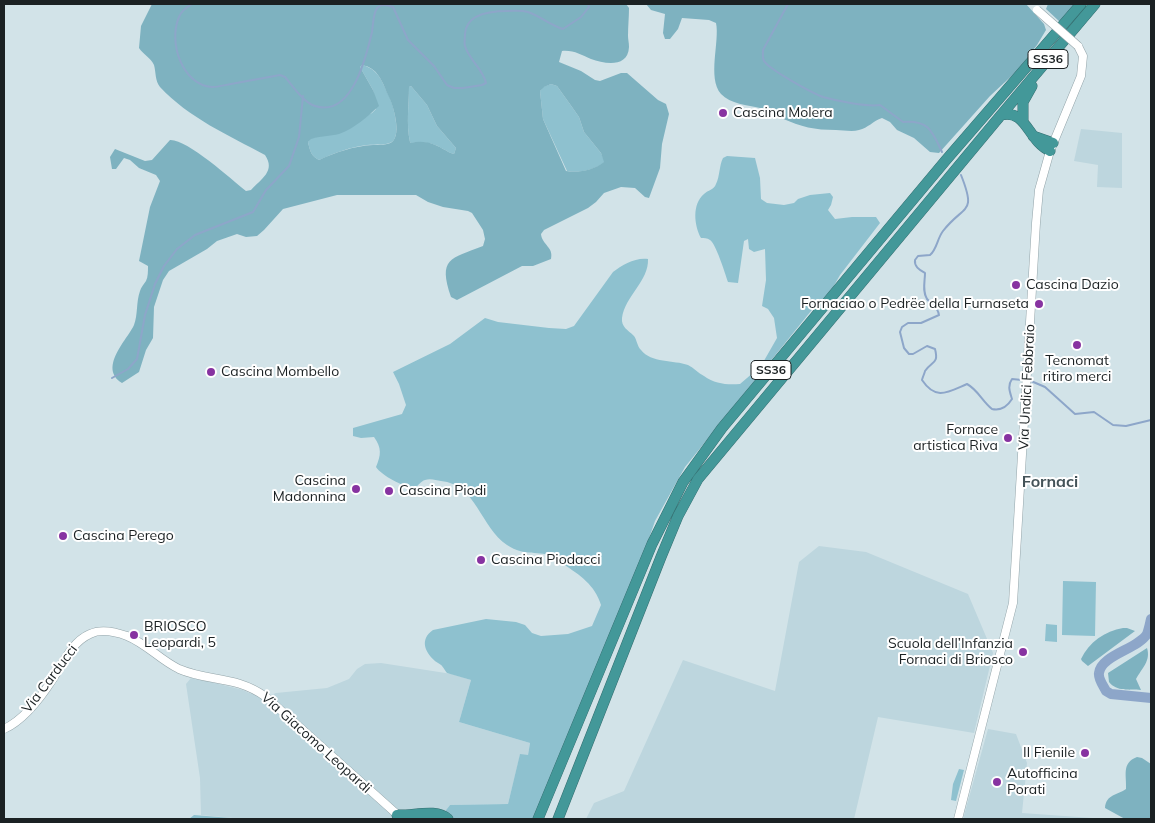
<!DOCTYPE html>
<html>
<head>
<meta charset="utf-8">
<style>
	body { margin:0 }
	#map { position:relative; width:1155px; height:823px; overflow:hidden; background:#d2e3e8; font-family:Mulish,sans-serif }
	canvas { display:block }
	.frame { position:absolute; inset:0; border:5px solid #1b2123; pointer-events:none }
</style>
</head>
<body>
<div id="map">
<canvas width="1155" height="823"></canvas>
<div class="frame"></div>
</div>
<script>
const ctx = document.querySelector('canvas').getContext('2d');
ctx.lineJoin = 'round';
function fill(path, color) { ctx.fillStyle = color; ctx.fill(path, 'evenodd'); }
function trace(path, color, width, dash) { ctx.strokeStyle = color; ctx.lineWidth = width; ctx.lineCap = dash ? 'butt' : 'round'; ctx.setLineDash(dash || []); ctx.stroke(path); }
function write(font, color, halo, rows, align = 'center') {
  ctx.font = font + ' Mulish,sans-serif'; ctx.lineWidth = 4; ctx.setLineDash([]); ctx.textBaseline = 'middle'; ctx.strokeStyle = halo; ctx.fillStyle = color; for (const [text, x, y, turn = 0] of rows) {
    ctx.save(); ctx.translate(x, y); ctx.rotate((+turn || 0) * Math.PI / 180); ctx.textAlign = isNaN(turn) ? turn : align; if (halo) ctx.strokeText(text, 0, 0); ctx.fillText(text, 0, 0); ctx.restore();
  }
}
fill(new Path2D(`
	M 1081,129 L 1122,133 L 1122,188 L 1097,187 L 1098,165 L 1074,161 Z
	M 819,546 L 866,552 L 968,594 L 993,653 L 974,733 L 878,717 L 854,819 L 586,819 L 594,803 L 624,791 L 683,660 L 775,691 L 799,562 Z
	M 381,663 L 452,674 L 471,680 L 459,722 L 530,743 L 528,755 L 520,755 L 508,804 L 450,805 L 443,814 L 402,819 L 243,819 L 201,815 L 200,778 L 186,684 L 191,678 L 211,682 L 243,690 L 249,693 L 266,697 L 276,693 L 327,688 L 349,679 L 357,669 L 365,664 Z
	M 988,729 L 1016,734 L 1027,763 L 1022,813 L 1106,819 L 963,819 Z`), '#bdd6de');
fill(new Path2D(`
	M 362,65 C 379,69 382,82 389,96 C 393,104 401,133 393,141 C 388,146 375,144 367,145 C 350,147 334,153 319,160 C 311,156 310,151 308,142 L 311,138 L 321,136 L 372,113 L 376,109 L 373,90 L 360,67 Z
	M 551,84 L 557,86 L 572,107 L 579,117 L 584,132 L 601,153 L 605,162 C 594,170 580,173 567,171 L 543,119 L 540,91 L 543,87 Z
	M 411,86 L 427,105 L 437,126 L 456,148 L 454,154 C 449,153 448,151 443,149 C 432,142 423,142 411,143 L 410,142 C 406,123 409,106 409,87 Z
	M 727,156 L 755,158 L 760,178 L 761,199 L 767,203 L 784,205 L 794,203 L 798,199 L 810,195 L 830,193 L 833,197 L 831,205 L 828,210 L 835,219 L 852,217 L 876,217 L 880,223 L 840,275 L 831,291 L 815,306 L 685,467 L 655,521 L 647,544 L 534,819 L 425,819 L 427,817 L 443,814 L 450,805 L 508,804 L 520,754 L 528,755 L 530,743 L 459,722 L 471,680 L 447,673 C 445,671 444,668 442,666 C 442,665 436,662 435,661 C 424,651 420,639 433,630 L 486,619 L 516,622 L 525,625 L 532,633 L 541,636 L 568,634 L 592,626 L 601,605 C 595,585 580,575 563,564 C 560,562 557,559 554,557 C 539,550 525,557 507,545 C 481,528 476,484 441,481 C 436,480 430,478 425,480 C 421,481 418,486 414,489 C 403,486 382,476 376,467 C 381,455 382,448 374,437 L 361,438 L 353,436 L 353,428 L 402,414 L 406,405 L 399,384 L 393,372 L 450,344 L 485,318 L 498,322 L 549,328 L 566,329 L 574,326 L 613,272 C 622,265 636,257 648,259 C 649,281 625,296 622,318 C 621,327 628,330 634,336 C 637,340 637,346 641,350 C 651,363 674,360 688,365 C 694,368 698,373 704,376 C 715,384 727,385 740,384 L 761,366 L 777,338 L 774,318 L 768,309 L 762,306 L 766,280 L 765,249 L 754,252 L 749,249 L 748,239 L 744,241 L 738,283 L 728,282 C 725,273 716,244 710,240 C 707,238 704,238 701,238 C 694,225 692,204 704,194 C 708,190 714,190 716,184 C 720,176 719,166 723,158 Z
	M 1063,581 L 1096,582 L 1095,636 L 1062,635 Z
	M 1046,624 L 1057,625 L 1057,642 L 1045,641 Z
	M 959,769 L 964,770 L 956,801 L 951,800 L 953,784 Z
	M 194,815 L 243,819 L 189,819 Z`), '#8ec1cf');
fill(new Path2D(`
	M 152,4 L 626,4 L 629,8 C 629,17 628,26 628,36 C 628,39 629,43 629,47 C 628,68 605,64 591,59 C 581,55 574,50 562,51 L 559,62 L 581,71 L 595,80 L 600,81 L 621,73 L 627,73 L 658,100 L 666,104 L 669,114 L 662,144 L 660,168 L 649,198 L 645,197 L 635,188 L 621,187 L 604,193 L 596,202 L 588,208 L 544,230 L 541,234 C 542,245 554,247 551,259 L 533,266 L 522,266 L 457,300 L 451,297 C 438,258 450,259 483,246 L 485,239 L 483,230 L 472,213 L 468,211 L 443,207 L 428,202 L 416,195 L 337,195 L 283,209 L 264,230 L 257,236 L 246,237 L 237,234 L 217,241 L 207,249 L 169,271 L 163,280 L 154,307 L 153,338 L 146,350 L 139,372 L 122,383 C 98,368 127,340 134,325 C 138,315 136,302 140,291 C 141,287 144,284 146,281 C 148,277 148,271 148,266 L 139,261 L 150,207 L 160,181 L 156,175 L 139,168 L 130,160 L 124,158 L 116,169 L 112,169 L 110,157 L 115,149 L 145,161 L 152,160 L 170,140 C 187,139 231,179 246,191 L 251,190 C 261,179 276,171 265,155 C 228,135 189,118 160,87 C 155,81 156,72 154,65 C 151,58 143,54 139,48 L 141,26 ZM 362,65 C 378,68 382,81 388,95 C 393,104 402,134 392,142 C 388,145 379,145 373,145 C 354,146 336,152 319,160 C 311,156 310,151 308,142 L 311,139 C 320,136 330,136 339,134 C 354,129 368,116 379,106 L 373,90 L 360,67 ZM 551,84 L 557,86 L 572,107 L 579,117 L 584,132 L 601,153 L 604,162 C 594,170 579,173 566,171 L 543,119 L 540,91 L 544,87 ZM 411,86 L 427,105 L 437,126 L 456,148 L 454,154 C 449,153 448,151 443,149 C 433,143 423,140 411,143 L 410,142 C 406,123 409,106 409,87 Z
	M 646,4 L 1026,4 L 1044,24 L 1046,30 L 1037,45 L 1019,69 L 990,96 L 939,153 L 930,152 L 914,138 L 897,130 L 890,122 L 882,118 C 873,121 868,128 859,130 C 852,132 843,130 836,130 C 814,130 802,127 781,118 C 774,115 768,110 760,108 C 748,105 730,104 721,94 C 707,78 720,41 716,23 L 709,20 L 682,18 L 678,29 L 670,39 L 665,39 L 663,33 L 665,14 L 651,10 Z
	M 1048,4 L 1075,4 L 1060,22 L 1046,9 Z
	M 1123,628 L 1127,628 L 1135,631 L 1088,666 L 1082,661 L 1081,659 C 1089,642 1105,631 1123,628 Z
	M 1147,648 C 1151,661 1142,668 1136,679 L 1141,690 C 1129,689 1117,692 1109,682 L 1108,673 Z
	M 1137,757 L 1142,758 L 1151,764 L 1151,819 L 1125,819 L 1105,808 C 1106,794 1118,795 1126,789 C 1127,776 1121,763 1137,757 Z`), '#7eb2c0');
trace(new Path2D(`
	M 192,4 C 187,7 181,11 179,17 C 168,42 182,85 212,87 C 218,87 225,85 231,84 C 247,81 264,78 280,75 L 285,77 C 293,86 303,102 315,106 C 352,118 366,57 372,32 C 373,26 373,16 376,10 C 379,3 388,5 393,7 L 408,40 L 434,66 L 447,85 L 454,88 L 463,88 L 482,85 L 486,83 C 483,69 469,60 465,46 C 464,43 465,38 465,34 C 466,13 492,11 508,11 C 515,11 521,10 528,12 C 540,16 550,25 563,29 L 581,17 L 589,7 L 588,4
	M 788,4 L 763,50 C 763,54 762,57 764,61 C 770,70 812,93 823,97 C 837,101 867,107 880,105 L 903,122 C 929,120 932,131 942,152
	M 961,175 C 977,215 964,204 943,231 C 937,239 937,249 930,255 L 918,256 L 915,260 C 914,267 920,270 925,273 C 925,281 922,291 927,299 C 932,305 938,307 939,315 L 921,323 L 908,323 L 902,327 L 900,332 L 904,348 L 909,354 L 913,354 L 927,346 L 935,349 C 939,364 932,361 925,371 C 925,372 922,379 922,380 C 936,401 948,392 967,384 C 978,390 982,401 992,409 C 1001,411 1007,407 1012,399 C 1010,392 1007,386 1012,379 L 1022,380
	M 112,378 L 128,369 L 137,359 L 145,315 L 155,284 L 164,266 L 177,249 L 195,235 L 253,212 L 266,190 L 289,166 L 299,137 L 303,96
	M 1031,381 L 1045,387 L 1075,414 L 1094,412 L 1113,425 L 1126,426 L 1151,420`), '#8da6c9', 2);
trace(new Path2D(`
	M 1151,619 C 1150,623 1149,629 1147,634 C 1138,649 1101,655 1099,673 C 1098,679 1103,685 1106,691 L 1111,694 L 1151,698`), '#8da6c9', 10);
const secondary = new Path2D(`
	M 4,729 C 24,720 42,696 54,677 C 63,662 73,641 90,634 C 102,628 116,632 127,636 C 147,644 160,660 179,669 C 209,682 235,675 266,697 L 400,817
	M 958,819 L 1013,603 L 1036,223 L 1039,190 L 1050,151 L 1081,76 L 1083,56 L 1078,46`);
const highway = new Path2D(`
	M 1001,115 C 1027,109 1027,140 1050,151
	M 1023,122 L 1023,102 L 1032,86
	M 1033,136 L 1053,143
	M 397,815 C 414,816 436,808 448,819
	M 538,819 L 652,544 L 683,482 L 722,428 L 946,160 L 1081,4
	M 558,819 L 661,557 L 678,516 L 698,479 L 996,121 L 1095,4`);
trace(secondary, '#93a4a9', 9);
trace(highway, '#356e70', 11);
trace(secondary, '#fff', 8);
trace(highway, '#439899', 10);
const secondaryBridge = new Path2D(`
	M 1037,10 L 1078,46`);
trace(secondaryBridge, '#93a4a9', 9, []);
trace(secondaryBridge, '#fff', 8);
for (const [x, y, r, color] of [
	[723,113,5,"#8733a1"],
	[1016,285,5,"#8733a1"],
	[1039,304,5,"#8733a1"],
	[1077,345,5,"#8733a1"],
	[211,372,5,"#8733a1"],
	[1008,438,5,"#8733a1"],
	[356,489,5,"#8733a1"],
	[389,491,5,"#8733a1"],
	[63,536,5,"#8733a1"],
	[481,560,5,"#8733a1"],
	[134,635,5,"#8733a1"],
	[1023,652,5,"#8733a1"],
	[1085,753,5,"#8733a1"],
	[997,782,5,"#8733a1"]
]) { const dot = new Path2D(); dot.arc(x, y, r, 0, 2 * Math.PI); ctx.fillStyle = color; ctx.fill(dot); trace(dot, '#fff', 2); }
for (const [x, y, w] of [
	[1048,59,40],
	[771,370,40]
]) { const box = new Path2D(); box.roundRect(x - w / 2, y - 9.5, w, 19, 4); ctx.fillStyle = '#fff'; ctx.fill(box); trace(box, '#1b2123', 1); }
write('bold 12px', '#1b2123', null, [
	["SS36",1048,59],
	["SS36",771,370]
]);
write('14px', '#1b2123', '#fff', [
	["Cascina Molera",733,113],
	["Cascina Dazio",1026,285],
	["Fornaciao o Pedrëe della Furnaseta",1029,304,"right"],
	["Tecnomat",1077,361,"center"],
	["ritiro merci",1077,377,"center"],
	["Cascina Mombello",221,372],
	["Fornace",998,430,"right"],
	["artistica Riva",998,446,"right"],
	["Cascina",346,481,"right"],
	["Madonnina",346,497,"right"],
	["Cascina Piodi",399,491],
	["Cascina Perego",73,536],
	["Cascina Piodacci",491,560],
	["BRIOSCO",144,627],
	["Leopardi, 5",144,643],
	["Scuola dell’Infanzia",1013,644,"right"],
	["Fornaci di Briosco",1013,660,"right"],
	["Il Fienile",1075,753,"right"],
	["Autofficina",1007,774],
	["Porati",1007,790]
], 'left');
write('14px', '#1b2123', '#fff', [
	["Via Undici Febbraio",1027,387,-87],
	["Via Carducci",50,679,-53],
	["Via Giacomo Leopardi",316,743,42]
]);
write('bold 16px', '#445358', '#fff', [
	["Fornaci",1050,482]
]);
</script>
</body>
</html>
